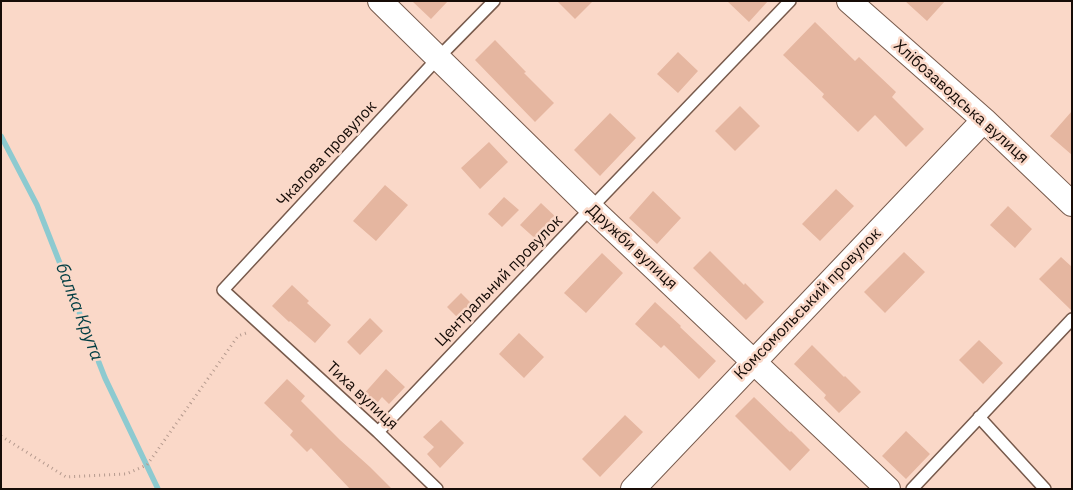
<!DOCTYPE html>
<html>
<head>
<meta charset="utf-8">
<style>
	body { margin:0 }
	#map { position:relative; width:1073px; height:490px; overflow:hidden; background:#fad8c8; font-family:"IBM Plex Sans",sans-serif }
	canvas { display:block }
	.frame { position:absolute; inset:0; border:2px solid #160c07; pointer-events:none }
</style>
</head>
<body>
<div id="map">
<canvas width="1073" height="490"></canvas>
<div class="frame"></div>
</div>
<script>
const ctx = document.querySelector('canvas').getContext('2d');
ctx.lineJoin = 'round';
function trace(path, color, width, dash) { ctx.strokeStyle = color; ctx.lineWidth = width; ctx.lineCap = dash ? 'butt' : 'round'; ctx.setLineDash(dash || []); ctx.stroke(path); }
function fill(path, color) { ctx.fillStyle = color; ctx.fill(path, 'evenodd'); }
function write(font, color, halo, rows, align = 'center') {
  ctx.font = font + ' "IBM Plex Sans",sans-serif'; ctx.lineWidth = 5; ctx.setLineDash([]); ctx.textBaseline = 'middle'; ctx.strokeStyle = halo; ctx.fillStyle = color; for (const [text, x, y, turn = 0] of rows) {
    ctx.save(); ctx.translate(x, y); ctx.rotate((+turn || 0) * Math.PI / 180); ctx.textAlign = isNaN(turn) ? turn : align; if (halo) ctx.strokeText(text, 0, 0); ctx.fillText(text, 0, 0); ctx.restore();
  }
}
trace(new Path2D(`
	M 1,136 L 37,205 L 105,378 L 158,489`), '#8dcad0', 5.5);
fill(new Path2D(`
	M 412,1 L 448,1 L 431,19 Z
	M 557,1 L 593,1 L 575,19 Z
	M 727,1 L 768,1 L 749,22 Z
	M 905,1 L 945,1 L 927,21 Z
	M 815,22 L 855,61 L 859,57 L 896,92 L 892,97 L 924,129 L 906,147 L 875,115 L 858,132 L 822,97 L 824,94 L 783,55 Z
	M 495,40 L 526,72 L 524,73 L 554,103 L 535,122 L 475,60 Z
	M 678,52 L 698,71 L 678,93 L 657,74 Z
	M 740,106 L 760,126 L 735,151 L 715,131 Z
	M 1072,111 L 1072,155 L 1050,136 Z
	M 610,113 L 636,138 L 600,176 L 574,150 Z
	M 489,142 L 508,162 L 480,189 L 461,168 Z
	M 385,185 L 408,205 L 376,241 L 353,221 Z
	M 836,189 L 854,206 L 820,241 L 802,224 Z
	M 653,191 L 681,218 L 657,244 L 629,218 Z
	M 504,197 L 519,210 L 502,227 L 488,214 Z
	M 541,203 L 559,220 L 539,242 L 520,225 Z
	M 1008,206 L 1032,229 L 1015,248 L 990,225 Z
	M 710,251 L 744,285 L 745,283 L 764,302 L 746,320 L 693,268 Z
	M 904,252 L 925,272 L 885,313 L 864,292 Z
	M 602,253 L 623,273 L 586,313 L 564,293 Z
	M 1061,257 L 1072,267 L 1072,311 L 1039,279 Z
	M 292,285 L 309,301 L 307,303 L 331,325 L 315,343 L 290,321 L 289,322 L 272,306 Z
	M 461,293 L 474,306 L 460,320 L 447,307 Z
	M 655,302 L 681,326 L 680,327 L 716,361 L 699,379 L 664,345 L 661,348 L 635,324 Z
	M 370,318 L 383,331 L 360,355 L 347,342 Z
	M 519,333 L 544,357 L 524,378 L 499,354 Z
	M 979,340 L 1003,363 L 983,384 L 959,360 Z
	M 812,345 L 844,377 L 845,376 L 861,392 L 839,413 L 824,398 L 826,395 L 794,364 Z
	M 386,369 L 405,387 L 389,404 L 382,397 L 374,407 L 362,396 Z
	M 287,379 L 305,396 L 301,401 L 340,440 L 370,467 L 392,489 L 350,489 L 311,448 L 307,452 L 290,435 L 293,431 L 264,403 Z
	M 754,397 L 790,432 L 791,431 L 810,450 L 790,471 L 735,416 Z
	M 625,415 L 643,432 L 600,477 L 582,459 Z
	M 441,420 L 464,443 L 440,468 L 427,454 L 434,447 L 423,437 Z
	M 906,431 L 930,454 L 906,479 L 882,456 Z`), '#e5b6a0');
const lane = new Path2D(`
	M 979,417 L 1045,489
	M 378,432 L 591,208 L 790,1
	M 437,489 L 378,432 L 223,290 L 438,58 L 494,1
	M 912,489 L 1072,319`);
const street = new Path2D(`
	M 380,1 L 591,208 L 888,489
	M 849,1 L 984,120 L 1072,204
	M 633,489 L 984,120`);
trace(lane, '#775a4c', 14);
trace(street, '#775a4c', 26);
trace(new Path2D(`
	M 1,436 L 66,477 L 126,474 L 147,465 L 238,336 L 249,332`), '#b59a8e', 3, [1, 4]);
trace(lane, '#fff', 11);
trace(street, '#fff', 24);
write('16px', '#160c07', '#fad8c8', [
	["Хлібозаводська вулиця",961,102,42],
	["Чкалова провулок",327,154,-47],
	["Дружби вулиця",632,247,43],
	["Центральний провулок",499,281,-46],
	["Комсомольський провулок",808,304,-46],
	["Тиха вулиця",362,396,43]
]);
write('italic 18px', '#013d42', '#fad8c8', [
	["балка Крута",79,312,69]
]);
</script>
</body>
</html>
